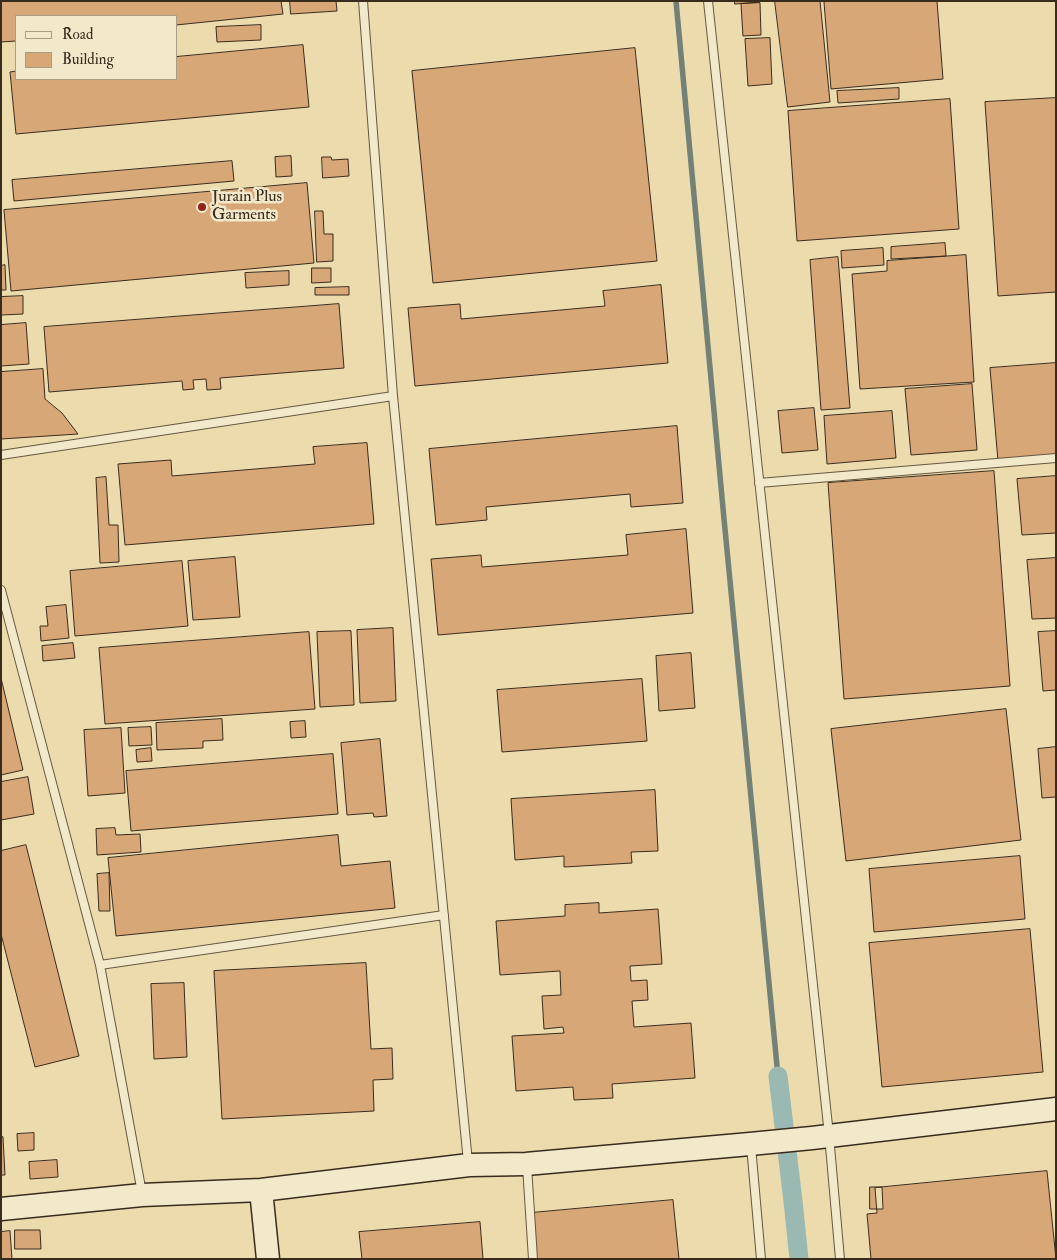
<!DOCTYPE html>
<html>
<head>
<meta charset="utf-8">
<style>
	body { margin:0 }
	#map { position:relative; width:1057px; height:1260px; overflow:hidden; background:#ebdbad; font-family:"IM FELL Double Pica",serif }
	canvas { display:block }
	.frame { position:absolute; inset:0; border:2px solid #3a2c1d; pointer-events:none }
	.legend { position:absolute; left:15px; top:15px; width:162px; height:65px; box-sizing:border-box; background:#f2e8ca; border:1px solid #a89d85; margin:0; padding:6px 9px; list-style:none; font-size:15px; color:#3a2c1d }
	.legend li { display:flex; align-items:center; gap:10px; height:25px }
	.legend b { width:25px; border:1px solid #a89d85 }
</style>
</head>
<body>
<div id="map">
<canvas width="1057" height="1260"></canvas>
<div class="frame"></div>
<ul class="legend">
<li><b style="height:6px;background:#f2e8ca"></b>Road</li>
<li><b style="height:14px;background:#d8a778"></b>Building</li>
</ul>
</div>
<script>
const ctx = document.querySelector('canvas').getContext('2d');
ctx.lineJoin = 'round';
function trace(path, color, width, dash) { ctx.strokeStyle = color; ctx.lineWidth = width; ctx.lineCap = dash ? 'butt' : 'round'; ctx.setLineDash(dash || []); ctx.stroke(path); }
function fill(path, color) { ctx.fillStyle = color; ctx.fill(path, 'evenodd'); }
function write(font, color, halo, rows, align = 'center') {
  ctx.font = font + ' "IM FELL Double Pica",serif'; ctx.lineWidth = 5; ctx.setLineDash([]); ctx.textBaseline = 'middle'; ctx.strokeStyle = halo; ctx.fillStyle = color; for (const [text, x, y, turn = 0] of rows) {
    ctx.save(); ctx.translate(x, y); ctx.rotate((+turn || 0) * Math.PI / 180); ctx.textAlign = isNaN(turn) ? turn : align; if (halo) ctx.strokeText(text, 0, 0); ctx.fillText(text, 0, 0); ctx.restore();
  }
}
trace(new Path2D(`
	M 676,1 L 724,519 L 778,1076`), '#748177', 5.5);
trace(new Path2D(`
	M 778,1076 L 793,1201 L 799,1259`), '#9bb9b3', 19);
const building = new Path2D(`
	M 1,1 L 281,1 L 283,14 L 176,25 L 176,16 L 16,16 L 16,41 L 1,42 Z
	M 290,1 L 336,1 L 337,11 L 291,14 Z
	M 735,1 L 760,1 L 760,2 L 735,4 Z
	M 775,1 L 820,1 L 830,102 L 788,107 Z
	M 837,1 L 937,1 L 943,79 L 831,89 L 824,2 Z
	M 760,3 L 761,35 L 743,36 L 741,4 Z
	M 261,25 L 261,40 L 217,42 L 216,27 Z
	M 770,38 L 772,84 L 748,86 L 745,39 Z
	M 303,45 L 309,107 L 16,134 L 10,72 L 16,71 L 16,79 L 176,79 L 176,57 Z
	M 635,48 L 657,261 L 433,283 L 412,71 Z
	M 899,88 L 899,99 L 838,103 L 837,91 Z
	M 1056,98 L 1056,292 L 998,296 L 985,102 Z
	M 950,99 L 959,229 L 797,241 L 788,111 Z
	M 291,156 L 292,176 L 276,177 L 275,157 Z
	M 322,157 L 331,157 L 332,160 L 348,159 L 349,176 L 323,178 Z
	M 232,161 L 234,181 L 14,201 L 12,180 Z
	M 307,183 L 314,263 L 11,291 L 4,210 Z
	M 315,211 L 323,211 L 324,234 L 333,234 L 333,261 L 317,262 Z
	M 945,243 L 946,256 L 891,259 L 891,247 Z
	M 883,248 L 884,265 L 842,268 L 841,251 Z
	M 966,255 L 974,382 L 860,389 L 852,274 L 887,271 L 887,261 Z
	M 838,257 L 850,408 L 821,410 L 810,260 Z
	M 5,265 L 6,290 L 1,290 L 1,266 Z
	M 312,268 L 331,268 L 331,282 L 312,283 Z
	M 289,271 L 289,285 L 246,288 L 245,273 Z
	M 661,285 L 668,363 L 415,386 L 408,308 L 460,304 L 461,319 L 605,306 L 603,291 Z
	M 349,287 L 349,295 L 315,295 L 315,288 Z
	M 23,296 L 23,314 L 1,315 L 1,297 Z
	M 339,304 L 344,368 L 220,378 L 221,389 L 207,390 L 206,379 L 193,380 L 194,389 L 183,390 L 182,381 L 49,392 L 44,327 Z
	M 26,323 L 29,364 L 1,366 L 1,325 Z
	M 1056,363 L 1056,456 L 998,461 L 990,368 Z
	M 43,369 L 45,399 L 62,413 L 78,434 L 1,439 L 1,372 Z
	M 972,384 L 977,450 L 911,455 L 905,389 Z
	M 814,408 L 818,450 L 782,453 L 778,411 Z
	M 892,411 L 896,458 L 827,464 L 824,416 Z
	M 677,426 L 683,503 L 631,507 L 630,494 L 486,507 L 487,520 L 436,525 L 429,449 Z
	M 367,443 L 374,524 L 125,545 L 118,464 L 171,460 L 172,476 L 315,464 L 313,447 Z
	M 994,471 L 1010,686 L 844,699 L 828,483 Z
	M 1056,476 L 1056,533 L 1022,535 L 1017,479 Z
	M 106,477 L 109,525 L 118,525 L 119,562 L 100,563 L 96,478 Z
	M 686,529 L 693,613 L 438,635 L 431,559 L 481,555 L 482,567 L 628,555 L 626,535 Z
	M 235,557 L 240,617 L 193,620 L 188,561 Z
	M 1056,558 L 1056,618 L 1032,619 L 1027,560 Z
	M 182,561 L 188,626 L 75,636 L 70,571 Z
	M 66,605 L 69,638 L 41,641 L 40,626 L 48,626 L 46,607 Z
	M 393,628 L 396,701 L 360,703 L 357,630 Z
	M 351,631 L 354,705 L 320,707 L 317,632 Z
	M 1056,631 L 1056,690 L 1043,691 L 1038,632 Z
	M 309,632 L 315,709 L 105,724 L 99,648 Z
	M 73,643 L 75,658 L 43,661 L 42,646 Z
	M 691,653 L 695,708 L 659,711 L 656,656 Z
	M 1,678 L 23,770 L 1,775 Z
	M 642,679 L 647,741 L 502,752 L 497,690 Z
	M 1006,709 L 1021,840 L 846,861 L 831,729 Z
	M 222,719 L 223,740 L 203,741 L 203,748 L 157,750 L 156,723 Z
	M 305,721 L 306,737 L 291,738 L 290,722 Z
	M 151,727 L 152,745 L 129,746 L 128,728 Z
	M 121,728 L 125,793 L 88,796 L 84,730 Z
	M 380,739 L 387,816 L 374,817 L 373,813 L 347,815 L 341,743 Z
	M 1056,747 L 1056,797 L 1042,798 L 1038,749 Z
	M 151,748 L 152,761 L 137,762 L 136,750 Z
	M 333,754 L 338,814 L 131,831 L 126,771 Z
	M 28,777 L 34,814 L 1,820 L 1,782 Z
	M 655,790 L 658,851 L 631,852 L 632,863 L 564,867 L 564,856 L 515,860 L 511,799 Z
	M 115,828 L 116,835 L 140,834 L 141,852 L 97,855 L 96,829 Z
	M 338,835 L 341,866 L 390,861 L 395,908 L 116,936 L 108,858 Z
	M 26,845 L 79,1056 L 35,1067 L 1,934 L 1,851 Z
	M 1020,856 L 1025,919 L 874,932 L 869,869 Z
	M 109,873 L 110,911 L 99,911 L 97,874 Z
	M 599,903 L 599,913 L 658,909 L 662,964 L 630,966 L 631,981 L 647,980 L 648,1000 L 632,1001 L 634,1027 L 691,1023 L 695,1078 L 612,1084 L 613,1098 L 574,1100 L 573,1087 L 516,1091 L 512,1036 L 564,1033 L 563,1027 L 544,1029 L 542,996 L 561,995 L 560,971 L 500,975 L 496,921 L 565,916 L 565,905 Z
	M 1030,929 L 1043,1072 L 882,1087 L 869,943 Z
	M 366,963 L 371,1049 L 392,1048 L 393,1079 L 373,1080 L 374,1111 L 222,1119 L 214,971 Z
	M 184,983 L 187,1057 L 154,1059 L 151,984 Z
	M 34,1133 L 34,1150 L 18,1151 L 17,1134 Z
	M 3,1137 L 5,1175 L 1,1175 L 1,1138 Z
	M 57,1160 L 58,1177 L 30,1179 L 29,1162 Z
	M 1047,1171 L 1056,1259 L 871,1259 L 867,1214 L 877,1213 L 875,1188 Z
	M 870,1187 L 882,1187 L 883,1209 L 870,1209 Z
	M 673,1200 L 679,1259 L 535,1259 L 531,1213 Z
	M 480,1222 L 483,1259 L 362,1259 L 359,1232 Z
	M 15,1230 L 40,1230 L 41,1249 L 15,1249 Z
	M 10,1231 L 12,1259 L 1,1259 L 1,1232 Z`);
fill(building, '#d8a778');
trace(building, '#3a2c1d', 1);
const lane = new Path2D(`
	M 363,1 L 393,396 L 468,1162
	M 708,1 L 829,1135 L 840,1259
	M 1,455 L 393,396
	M 759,483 L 1056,458
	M 1,590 L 100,965 L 142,1193
	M 100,965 L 444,915
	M 751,1146 L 761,1259
	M 527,1166 L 533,1259`);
const secondary = new Path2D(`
	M 261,1190 L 268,1259
	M 1,1209 L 142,1195 L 261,1190 L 469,1165 L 526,1164 L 750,1144 L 812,1138 L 1056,1109`);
trace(lane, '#665841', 10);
trace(secondary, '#3a2c1d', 25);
trace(lane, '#f2e8ca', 8);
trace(secondary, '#f2e8ca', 22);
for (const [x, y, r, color] of [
	[202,207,5,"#8f2418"]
]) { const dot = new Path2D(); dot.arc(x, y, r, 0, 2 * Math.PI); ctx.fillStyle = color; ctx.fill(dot); trace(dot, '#f2e8ca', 2); }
write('16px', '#3a2c1d', '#f2e8ca', [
	["Jurain Plus",212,198],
	["Garments",212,216]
], 'left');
</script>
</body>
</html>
